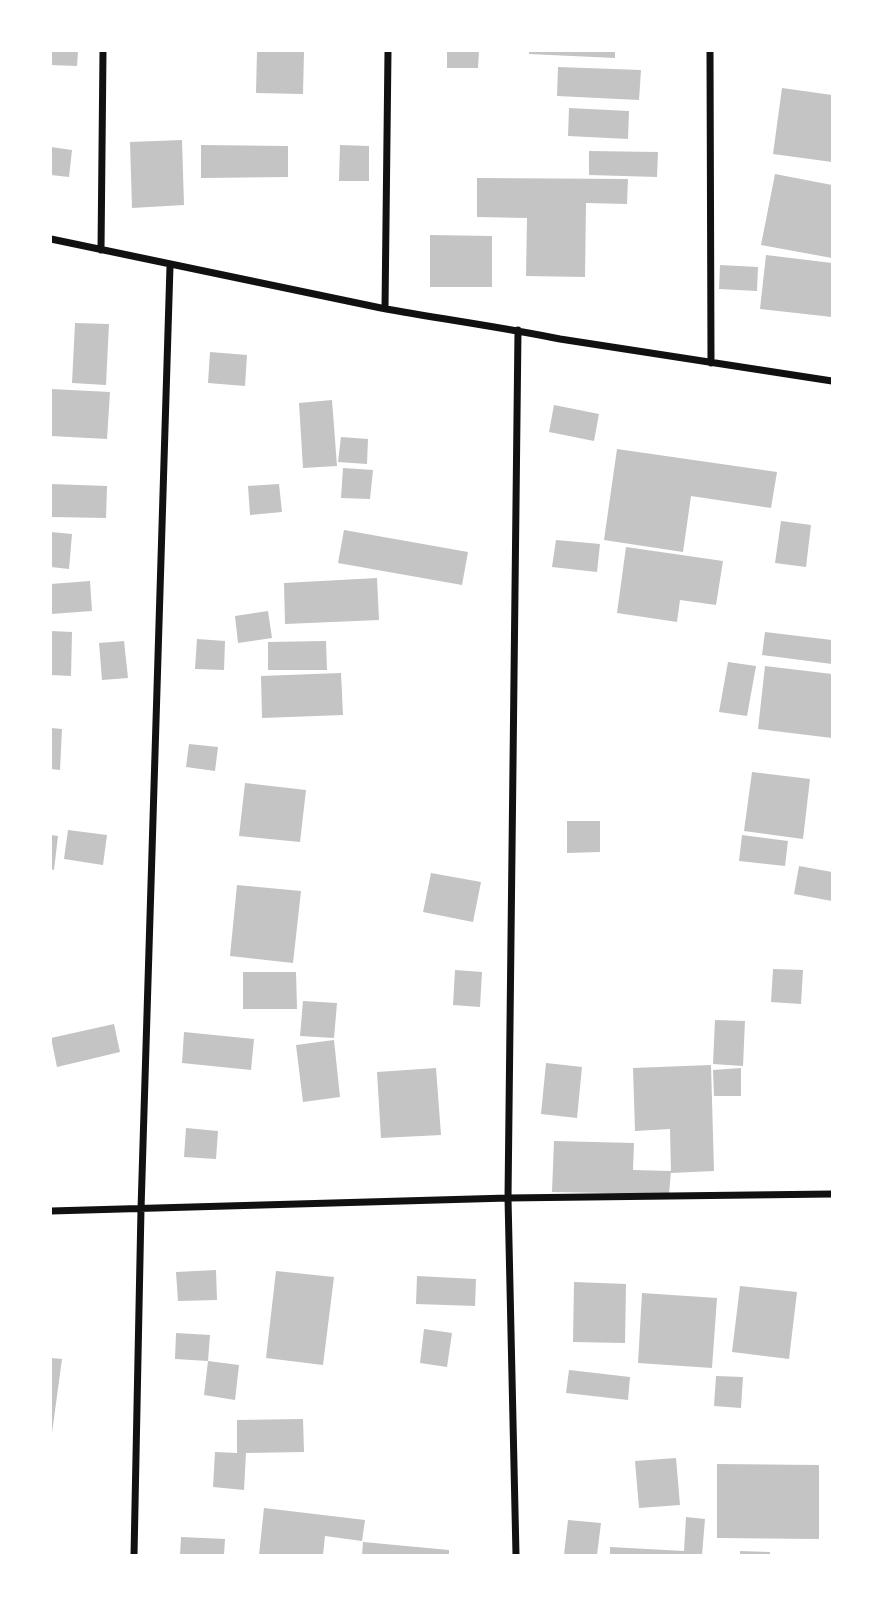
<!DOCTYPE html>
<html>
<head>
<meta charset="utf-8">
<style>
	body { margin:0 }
	#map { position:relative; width:883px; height:1606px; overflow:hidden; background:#fff; font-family:Lora,serif }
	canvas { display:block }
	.frame { position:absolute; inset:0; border:52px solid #fff; pointer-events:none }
</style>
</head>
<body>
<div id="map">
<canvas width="883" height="1606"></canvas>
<div class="frame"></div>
</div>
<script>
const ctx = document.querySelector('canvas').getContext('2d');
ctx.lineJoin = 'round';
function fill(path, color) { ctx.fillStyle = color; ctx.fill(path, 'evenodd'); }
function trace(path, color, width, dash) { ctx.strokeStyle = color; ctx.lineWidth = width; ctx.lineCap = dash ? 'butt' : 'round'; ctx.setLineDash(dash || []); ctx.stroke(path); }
fill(new Path2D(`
	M 51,51 L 78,51 L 77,66 L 51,65 Z
	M 257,51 L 304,51 L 303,94 L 256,93 Z
	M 447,51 L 479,51 L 478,68 L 447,68 Z
	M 529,51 L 615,51 L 615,58 L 529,54 Z
	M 558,67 L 641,70 L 639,100 L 557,96 Z
	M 782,88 L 832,95 L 832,162 L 773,154 Z
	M 569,108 L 629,111 L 628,139 L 568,136 Z
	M 182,140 L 184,205 L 132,208 L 130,142 Z
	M 201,145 L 288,146 L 288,177 L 201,178 Z
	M 340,145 L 369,146 L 369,181 L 339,181 Z
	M 51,147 L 72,150 L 69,177 L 51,175 Z
	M 589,151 L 658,152 L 657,177 L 589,175 Z
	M 775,174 L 832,185 L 832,258 L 761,245 Z
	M 477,178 L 628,179 L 627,204 L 586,203 L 585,277 L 526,276 L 527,218 L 477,217 Z
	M 430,235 L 492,236 L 492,287 L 430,287 Z
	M 766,255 L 832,263 L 832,317 L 760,309 Z
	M 720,265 L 758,267 L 757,291 L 719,289 Z
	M 75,323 L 109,324 L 106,385 L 72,383 Z
	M 210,352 L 247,355 L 245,386 L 208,383 Z
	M 51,389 L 110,392 L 107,439 L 51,436 Z
	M 332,400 L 337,466 L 303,468 L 299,403 Z
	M 554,405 L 599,414 L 594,441 L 549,432 Z
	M 341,437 L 368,439 L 367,464 L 338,462 Z
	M 617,449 L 777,472 L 771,508 L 691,496 L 683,552 L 604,540 Z
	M 343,468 L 373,470 L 370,499 L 341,498 Z
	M 51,484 L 107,486 L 106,518 L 51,517 Z
	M 279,484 L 282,512 L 250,515 L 248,486 Z
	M 781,521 L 811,525 L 806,567 L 775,563 Z
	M 344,530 L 468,552 L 462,585 L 338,563 Z
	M 51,532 L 72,534 L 69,569 L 51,567 Z
	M 556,540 L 600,544 L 597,572 L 552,567 Z
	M 626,547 L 723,561 L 716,605 L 680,600 L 677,622 L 617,613 Z
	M 377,578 L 379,620 L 285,624 L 284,583 Z
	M 90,581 L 92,611 L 51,614 L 51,584 Z
	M 268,611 L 272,638 L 238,643 L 235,616 Z
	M 51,631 L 72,632 L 71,676 L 51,675 Z
	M 765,632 L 832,640 L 832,664 L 762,655 Z
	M 197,639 L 225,641 L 224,670 L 195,669 Z
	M 124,641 L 128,678 L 102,680 L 99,643 Z
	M 326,641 L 327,670 L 268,670 L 268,642 Z
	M 728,662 L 756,666 L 747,716 L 719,712 Z
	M 765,666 L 832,674 L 832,738 L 758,729 Z
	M 341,673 L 343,715 L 262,718 L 261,676 Z
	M 51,728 L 62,729 L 60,770 L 51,769 Z
	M 189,744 L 218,747 L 215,771 L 186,767 Z
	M 752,772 L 810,779 L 803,839 L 744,831 Z
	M 245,783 L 306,790 L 300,842 L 239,836 Z
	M 567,821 L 600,821 L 600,852 L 567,853 Z
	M 68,830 L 107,835 L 103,865 L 64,859 Z
	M 51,835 L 58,836 L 54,870 L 51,869 Z
	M 742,835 L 788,841 L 785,866 L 739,861 Z
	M 799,866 L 832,872 L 832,901 L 794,894 Z
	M 431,873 L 481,882 L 473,922 L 423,912 Z
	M 237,885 L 301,891 L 293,963 L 230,956 Z
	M 773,969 L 803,970 L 801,1004 L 771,1002 Z
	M 455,970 L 482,972 L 480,1007 L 453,1005 Z
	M 243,972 L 296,972 L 297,1009 L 243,1009 Z
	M 303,1001 L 337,1003 L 334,1038 L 300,1036 Z
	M 715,1020 L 745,1021 L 743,1066 L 713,1064 Z
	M 114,1024 L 120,1052 L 57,1067 L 51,1038 Z
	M 184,1032 L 254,1039 L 251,1070 L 182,1063 Z
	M 334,1040 L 340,1097 L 303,1102 L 296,1045 Z
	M 546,1063 L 582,1067 L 577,1118 L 541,1114 Z
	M 711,1065 L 714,1171 L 671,1173 L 670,1129 L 635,1131 L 633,1068 Z
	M 436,1068 L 441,1135 L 381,1138 L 377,1072 Z
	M 741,1068 L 741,1096 L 714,1096 L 713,1070 Z
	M 186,1128 L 218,1131 L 216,1159 L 184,1157 Z
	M 554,1141 L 634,1143 L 633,1170 L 671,1171 L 669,1194 L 552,1192 Z
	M 216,1270 L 217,1300 L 178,1301 L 176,1272 Z
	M 276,1271 L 334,1277 L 323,1365 L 266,1358 Z
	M 417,1276 L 476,1279 L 475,1306 L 416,1304 Z
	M 574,1282 L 626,1284 L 625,1343 L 573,1342 Z
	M 740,1286 L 797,1292 L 789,1359 L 732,1352 Z
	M 642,1293 L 717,1298 L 712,1368 L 638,1363 Z
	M 424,1329 L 452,1333 L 447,1367 L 420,1363 Z
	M 176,1333 L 210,1335 L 208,1361 L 175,1359 Z
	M 51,1358 L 62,1359 L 52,1433 L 51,1433 Z
	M 208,1361 L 239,1365 L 235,1400 L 204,1395 Z
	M 569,1370 L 630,1377 L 628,1400 L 566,1393 Z
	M 716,1376 L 743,1377 L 741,1408 L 714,1406 Z
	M 303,1419 L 304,1452 L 246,1453 L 244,1490 L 213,1487 L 215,1452 L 237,1453 L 237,1420 Z
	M 676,1458 L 680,1505 L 639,1508 L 635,1461 Z
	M 717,1464 L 819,1465 L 819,1539 L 717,1538 Z
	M 264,1508 L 365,1520 L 362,1541 L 325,1536 L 323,1555 L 259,1555 Z
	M 686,1517 L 705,1519 L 702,1555 L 610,1555 L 610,1547 L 684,1551 Z
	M 568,1520 L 601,1523 L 597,1555 L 564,1555 Z
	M 181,1537 L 225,1539 L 224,1555 L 180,1555 Z
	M 363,1542 L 449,1550 L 449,1555 L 362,1555 Z
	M 740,1551 L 770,1552 L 770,1555 L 740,1555 Z`), '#c4c4c4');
trace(new Path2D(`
	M 710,51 L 711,363
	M 51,239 C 161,263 271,286 381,308 C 441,319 501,327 560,339 L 832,381
	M 101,250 L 103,51
	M 385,308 L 388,51
	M 51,1211 L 508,1198 L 832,1194
	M 134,1555 L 141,1209 L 170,266
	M 516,1555 L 508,1198 L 518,330`), '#111', 7);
</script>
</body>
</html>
